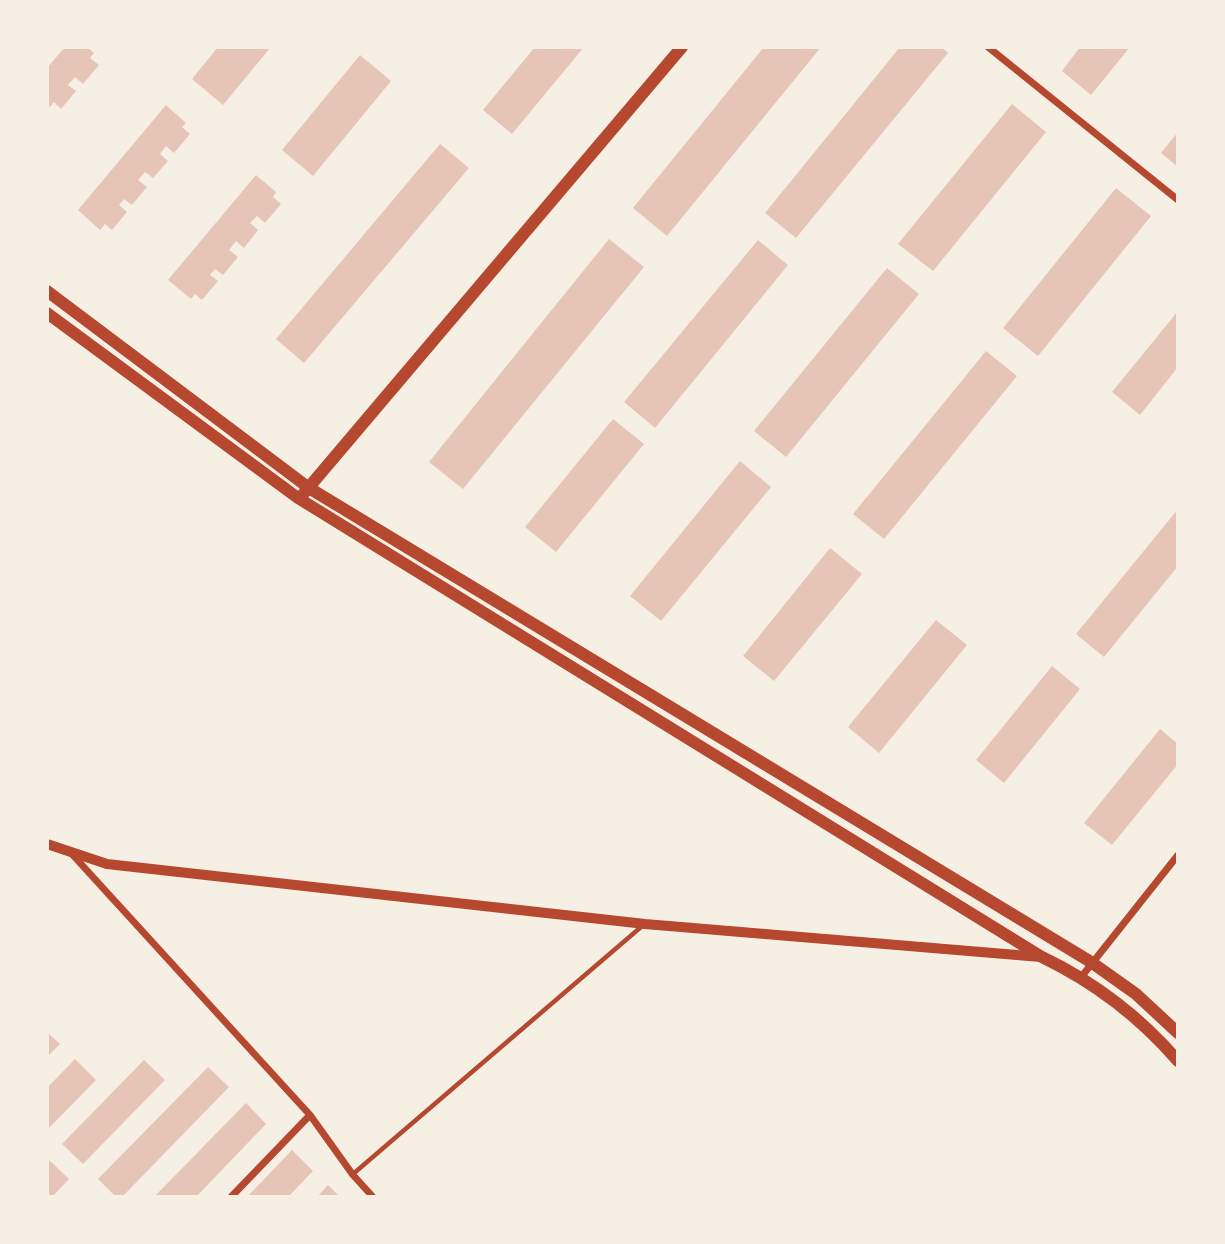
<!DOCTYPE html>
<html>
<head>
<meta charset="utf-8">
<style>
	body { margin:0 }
	#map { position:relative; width:1225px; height:1244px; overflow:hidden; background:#f6efe4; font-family:"Open Sans",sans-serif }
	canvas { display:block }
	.frame { position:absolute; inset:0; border:49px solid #f6efe4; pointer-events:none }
</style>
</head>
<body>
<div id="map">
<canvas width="1225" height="1244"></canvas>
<div class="frame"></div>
</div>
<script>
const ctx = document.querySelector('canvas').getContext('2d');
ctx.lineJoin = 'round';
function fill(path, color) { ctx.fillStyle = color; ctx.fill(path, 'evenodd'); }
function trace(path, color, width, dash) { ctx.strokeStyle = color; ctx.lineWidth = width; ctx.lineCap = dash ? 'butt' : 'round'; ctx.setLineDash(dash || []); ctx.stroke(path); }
fill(new Path2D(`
	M 65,47 L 87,47 L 94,53 L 90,58 L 99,65 L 83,84 L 75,77 L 68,85 L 76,91 L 61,109 L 54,102 L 47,110 L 47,68 Z
	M 218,47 L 271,47 L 223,105 L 192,79 Z
	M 535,47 L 584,47 L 512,134 L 483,110 Z
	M 764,47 L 821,47 L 667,236 L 633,208 Z
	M 900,47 L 941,47 L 948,53 L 796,238 L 765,213 Z
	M 1080,47 L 1130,47 L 1091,95 L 1062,71 Z
	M 360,55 L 391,81 L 313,176 L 282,150 Z
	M 1012,104 L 1046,132 L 933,271 L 898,244 Z
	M 166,105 L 186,123 L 182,127 L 190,134 L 174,153 L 166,146 L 160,154 L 168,161 L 153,178 L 145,172 L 138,180 L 147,187 L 132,205 L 124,199 L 119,205 L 127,212 L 112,230 L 105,224 L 100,230 L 78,210 Z
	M 1178,132 L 1178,167 L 1161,153 Z
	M 440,144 L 469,168 L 304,363 L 276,339 Z
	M 256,175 L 276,192 L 273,197 L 281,204 L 265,223 L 257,216 L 250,223 L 258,230 L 244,248 L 236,241 L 229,250 L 238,257 L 223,275 L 215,269 L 210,275 L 218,281 L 202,300 L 195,294 L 191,299 L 168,280 Z
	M 1116,188 L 1151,216 L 1038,356 L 1003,328 Z
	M 609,239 L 644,267 L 463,489 L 429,462 Z
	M 758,240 L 788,265 L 655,428 L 624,402 Z
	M 887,268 L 919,294 L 786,457 L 754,431 Z
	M 1178,311 L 1178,367 L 1140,415 L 1112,392 Z
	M 986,351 L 1017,376 L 884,539 L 853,514 Z
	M 613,419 L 644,444 L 556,552 L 525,527 Z
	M 740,461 L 771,487 L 661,621 L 630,596 Z
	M 1178,509 L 1178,566 L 1104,657 L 1076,634 Z
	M 830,548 L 862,574 L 774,681 L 743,656 Z
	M 936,620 L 967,645 L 879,753 L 848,727 Z
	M 1052,666 L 1080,689 L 1004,783 L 976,760 Z
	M 1160,729 L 1178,744 L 1178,764 L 1112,845 L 1084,823 Z
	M 47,1032 L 60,1044 L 47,1057 Z
	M 75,1059 L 96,1080 L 47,1130 L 47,1088 Z
	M 144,1060 L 165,1080 L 83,1164 L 62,1144 Z
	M 208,1067 L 229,1087 L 122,1197 L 116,1197 L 98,1179 Z
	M 246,1103 L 266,1124 L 196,1197 L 154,1197 Z
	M 292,1150 L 313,1171 L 288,1197 L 247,1197 Z
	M 47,1158 L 69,1179 L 52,1197 L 47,1197 Z
	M 328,1185 L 340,1197 L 317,1197 Z`), '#e6c5b7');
trace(new Path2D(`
	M 353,1174 L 641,927`), '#b5482f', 4.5);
trace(new Path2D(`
	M 988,47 L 1178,200
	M 71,853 L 310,1115 L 353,1175 L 373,1197
	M 1082,976 L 1178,855
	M 231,1197 L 310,1115`), '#b5482f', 7);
trace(new Path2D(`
	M 47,844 L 107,864 L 645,924 L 1041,957`), '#b5482f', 10);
trace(new Path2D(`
	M 47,291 L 309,488 L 1091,962 L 1136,994 L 1178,1033
	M 47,313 L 298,498 L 1042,957 C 1094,982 1140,1017 1178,1061
	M 304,493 L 682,47`), '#b5482f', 12);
</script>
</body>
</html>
